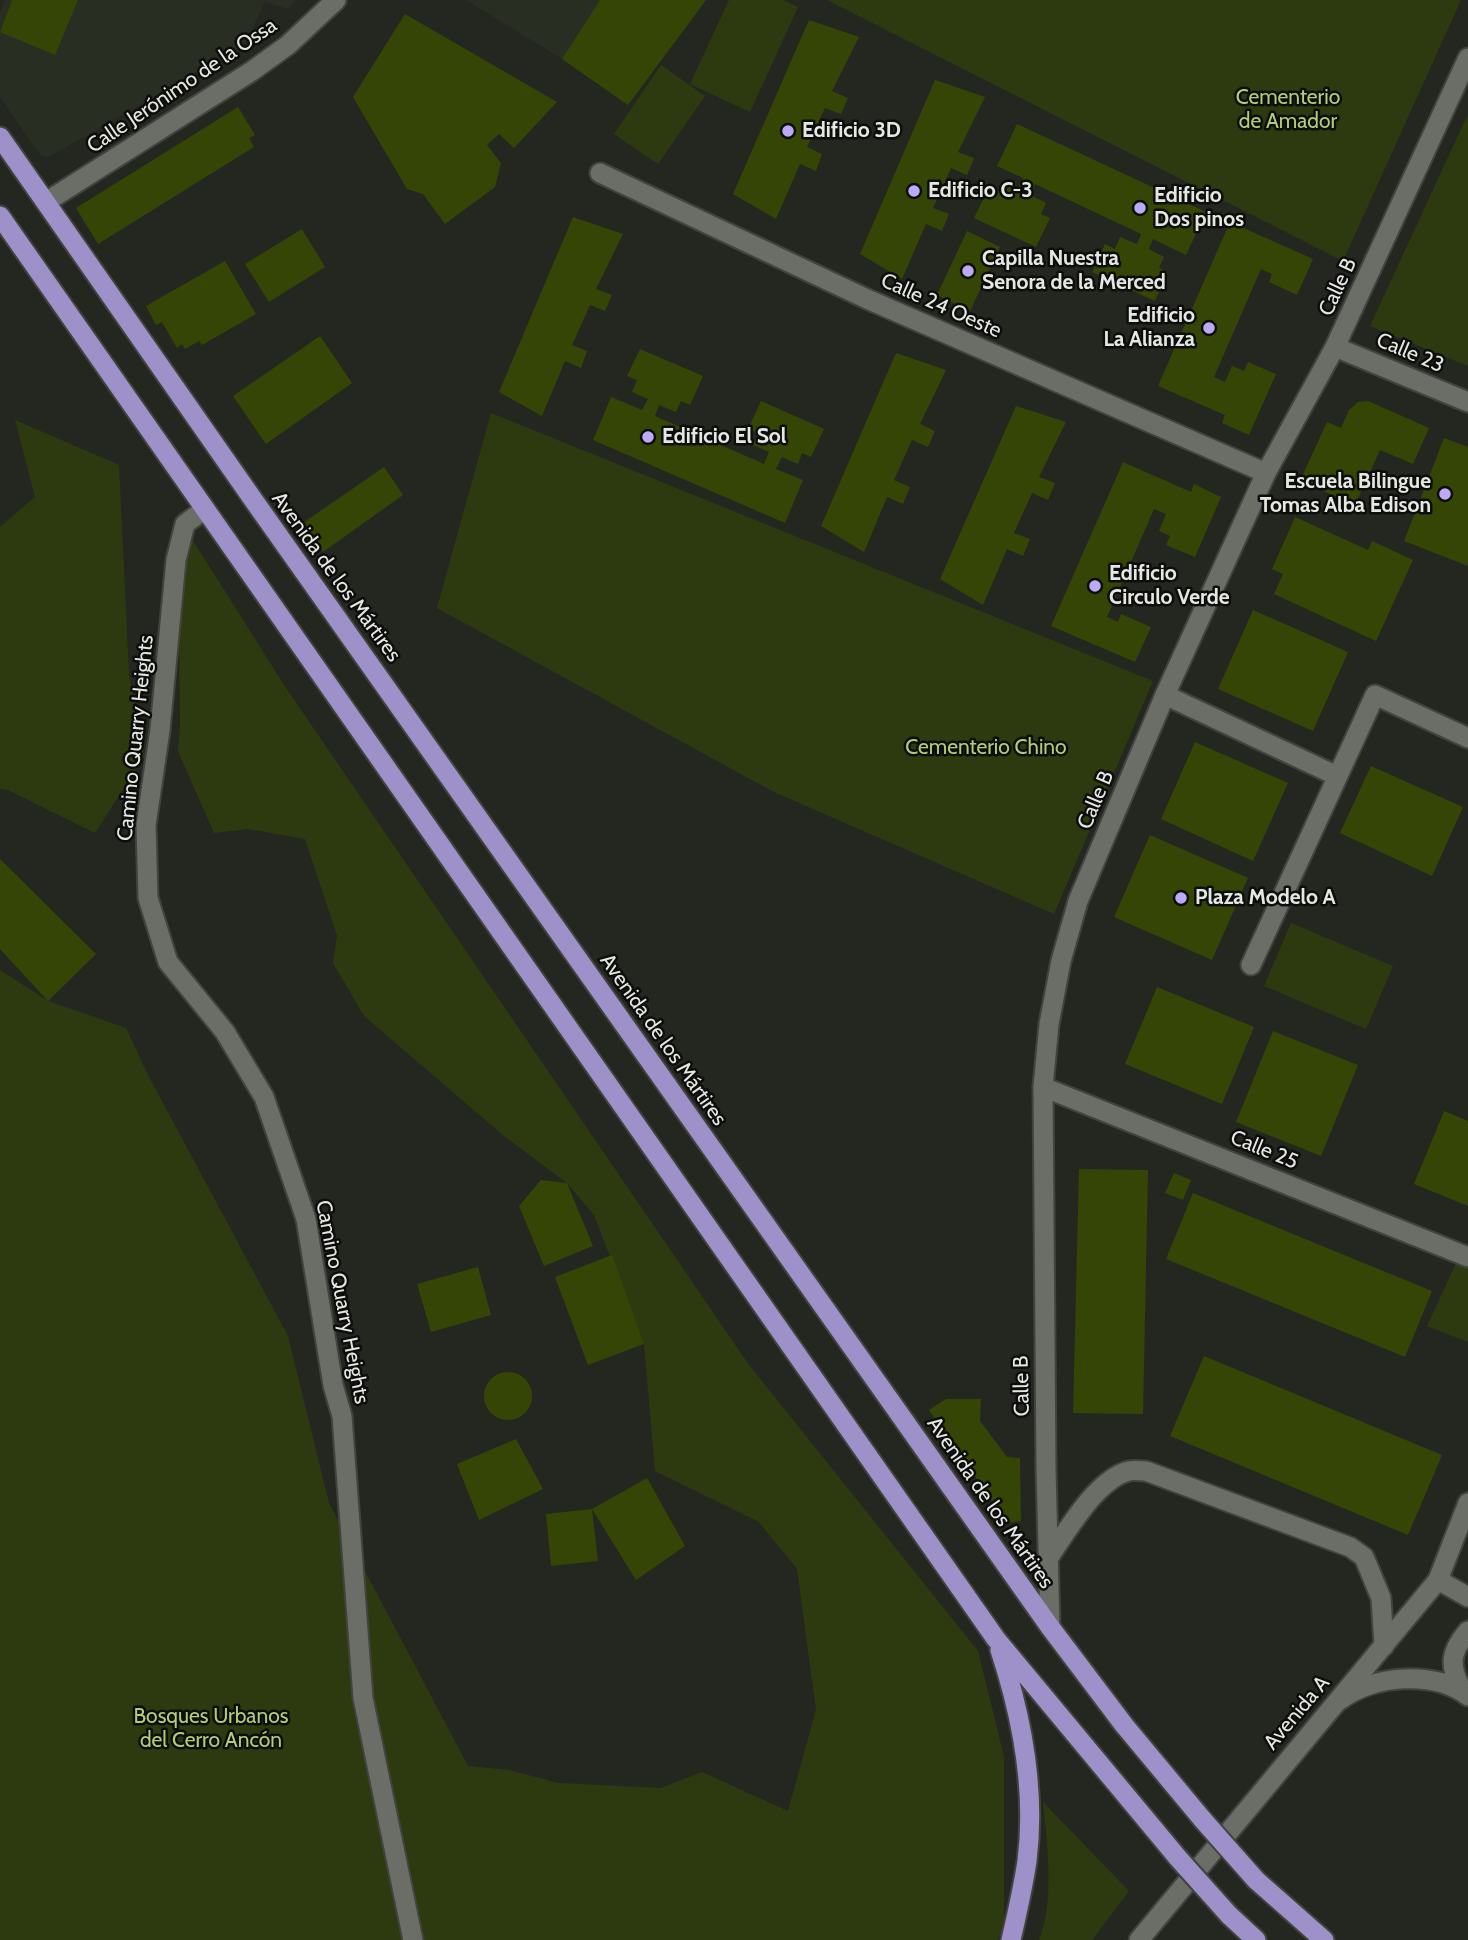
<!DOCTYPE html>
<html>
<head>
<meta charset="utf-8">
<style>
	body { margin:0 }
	canvas { display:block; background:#242620 }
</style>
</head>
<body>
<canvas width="1468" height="1940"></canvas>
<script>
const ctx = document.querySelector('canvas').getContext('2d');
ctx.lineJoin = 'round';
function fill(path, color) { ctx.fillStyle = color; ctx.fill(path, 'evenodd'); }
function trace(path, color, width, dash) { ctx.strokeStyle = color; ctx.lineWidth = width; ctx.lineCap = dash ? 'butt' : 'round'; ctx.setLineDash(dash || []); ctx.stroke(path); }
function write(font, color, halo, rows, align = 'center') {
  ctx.font = font + ' Cabin,sans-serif'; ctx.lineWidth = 5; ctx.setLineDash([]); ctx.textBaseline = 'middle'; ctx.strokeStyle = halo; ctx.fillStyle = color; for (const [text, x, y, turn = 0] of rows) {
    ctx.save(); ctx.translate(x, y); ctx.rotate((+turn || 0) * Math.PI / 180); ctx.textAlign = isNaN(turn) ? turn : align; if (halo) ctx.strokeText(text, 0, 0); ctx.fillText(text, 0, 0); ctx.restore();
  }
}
fill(new Path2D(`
	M 5,0 L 295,0 L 288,9 L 265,1 L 248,38 L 238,49 L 49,157 L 41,156 L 0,97 L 0,12 Z
	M 466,0 L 706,0 L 628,105 L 562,59 Z`), '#292e22');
fill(new Path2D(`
	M 729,0 L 783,0 L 798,7 L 750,112 L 690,84 Z
	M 827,0 L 1461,0 L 1343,261 Z
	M 661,65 L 705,96 L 658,164 L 614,134 Z
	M 1468,114 L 1468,366 L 1370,326 Z
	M 491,413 L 1153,681 L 1054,914 L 774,792 L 437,608 Z
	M 15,420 L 119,465 L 129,675 L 145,755 L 95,833 L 8,790 L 0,789 L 0,527 L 35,497 Z
	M 178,517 L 286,688 L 749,1365 L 978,1651 L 1004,1757 L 1004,1929 L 998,1940 L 0,1940 L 0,970 L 48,1001 L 126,1028 L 148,1075 L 288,1336 L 329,1503 L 468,1766 L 509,1770 L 558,1783 L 661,1788 L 702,1772 L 788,1811 L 816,1710 L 797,1569 L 759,1522 L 655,1471 L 644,1344 L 594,1215 L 567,1183 L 504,1136 L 364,1016 L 333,963 L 337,936 L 305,839 L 248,829 L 214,833 L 178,751 L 180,726 Z
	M 1291,923 L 1393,966 L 1366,1029 L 1264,986 Z
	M 1458,1259 L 1468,1263 L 1468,1342 L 1427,1326 Z
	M 1043,1802 L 1129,1891 L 1092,1940 L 1039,1940 C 1055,1901 1047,1844 1043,1802 Z`), '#2d3a10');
fill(new Path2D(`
	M 12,0 L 78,0 L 55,55 L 0,32 Z
	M 600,0 L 706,0 L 628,105 L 562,59 Z
	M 405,14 L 557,102 L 514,148 L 499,134 L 487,145 L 501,163 L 495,187 L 445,224 L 423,194 L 407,189 L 353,97 Z
	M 809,20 L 859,37 L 832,91 L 848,98 L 841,114 L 825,108 L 807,147 L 822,154 L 816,171 L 800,164 L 776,219 L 733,194 Z
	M 935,80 L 985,97 L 958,152 L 974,158 L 967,175 L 951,168 L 933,208 L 949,214 L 942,231 L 926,224 L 902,279 L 860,254 Z
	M 238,107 L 255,135 L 249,138 L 254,147 L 98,244 L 76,208 Z
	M 1017,124 L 1206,212 L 1186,255 L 1153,239 L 1149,249 L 1164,257 L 1159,268 L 1168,272 L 1155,301 L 1092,272 L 1105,244 L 1115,249 L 1120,237 L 1137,244 L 1141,234 L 1035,184 L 1030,195 L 1046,203 L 1041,214 L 1050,218 L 1036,247 L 974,218 L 987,191 L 997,195 L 1002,183 L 1017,190 L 1023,178 L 997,166 Z
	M 573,217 L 623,234 L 596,289 L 612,295 L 605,311 L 590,305 L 572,345 L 587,351 L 581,368 L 565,361 L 542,416 L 499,392 Z
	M 1230,222 L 1313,259 L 1297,295 L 1269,282 L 1272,274 L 1261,269 L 1214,377 L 1225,382 L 1232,366 L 1244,371 L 1248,362 L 1276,374 L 1249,435 L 1222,423 L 1225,415 L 1158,386 Z
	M 302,229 L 325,267 L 269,302 L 245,264 Z
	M 967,231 L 1000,247 L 970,311 L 937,295 Z
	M 225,261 L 256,314 L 202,345 L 199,341 L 185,349 L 182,344 L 177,348 L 162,322 L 156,325 L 146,306 Z
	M 320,336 L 352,383 L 266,444 L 233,396 Z
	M 640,349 L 703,376 L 690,405 L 681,401 L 676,412 L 659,405 L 655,416 L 764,464 L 769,452 L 753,445 L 758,433 L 748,429 L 761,401 L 824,429 L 811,457 L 802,453 L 798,464 L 782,457 L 776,469 L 803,480 L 785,523 L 593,440 L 611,397 L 642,410 L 648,399 L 632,392 L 637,380 L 627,376 Z
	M 896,353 L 946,370 L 920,424 L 935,431 L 928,447 L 912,440 L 894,480 L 910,487 L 903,504 L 887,497 L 864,552 L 821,526 Z
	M 1368,401 L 1429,428 L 1413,464 L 1380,450 L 1355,505 L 1300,481 L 1327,422 L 1341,428 L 1349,410 L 1358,402 Z
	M 1016,406 L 1066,422 L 1039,477 L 1055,483 L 1048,500 L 1032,493 L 1014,533 L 1030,539 L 1023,556 L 1007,549 L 983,605 L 940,579 Z
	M 1444,438 L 1468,447 L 1468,566 L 1404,541 Z
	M 1123,462 L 1191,492 L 1194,484 L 1221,497 L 1195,557 L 1166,545 L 1170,536 L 1159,531 L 1166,514 L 1154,509 L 1107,617 L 1118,622 L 1121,614 L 1151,627 L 1135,662 L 1051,626 Z
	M 384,467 L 403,495 L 323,552 L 303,523 Z
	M 1295,517 L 1368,550 L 1372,541 L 1413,560 L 1376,641 L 1274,594 L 1283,574 L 1272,569 Z
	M 1253,610 L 1348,652 L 1313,731 L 1218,689 Z
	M 1195,742 L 1288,783 L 1253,861 L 1161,819 Z
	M 1371,766 L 1463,807 L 1432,876 L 1340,833 Z
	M 1150,835 L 1248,878 L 1212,960 L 1114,917 Z
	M 0,859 L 96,954 L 48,1001 L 0,949 Z
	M 1157,987 L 1254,1027 L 1222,1104 L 1125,1064 Z
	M 1273,1031 L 1358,1065 L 1321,1156 L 1236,1122 Z
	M 1444,1111 L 1468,1121 L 1468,1206 L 1414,1184 Z
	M 1079,1169 L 1148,1170 L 1143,1414 L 1073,1413 Z
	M 1174,1173 L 1191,1180 L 1183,1200 L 1165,1193 Z
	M 541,1180 L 567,1183 L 593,1246 L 544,1266 L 519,1206 Z
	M 1193,1193 L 1432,1291 L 1405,1357 L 1166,1259 Z
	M 612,1255 L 644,1344 L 588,1365 L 555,1277 Z
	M 478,1267 L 491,1315 L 431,1332 L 417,1284 Z
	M 1204,1356 L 1442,1455 L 1408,1535 L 1170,1436 Z
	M484 1396a24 24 0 1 1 48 0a24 24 0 1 1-48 0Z
	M 946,1399 L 981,1399 L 980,1421 L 1007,1457 L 1020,1458 L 1021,1521 L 1007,1523 L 929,1410 Z
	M 516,1439 L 543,1489 L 479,1520 L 457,1464 Z
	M 647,1478 L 685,1546 L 636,1580 L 592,1509 Z
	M 592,1509 L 598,1561 L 551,1566 L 546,1514 Z`), '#344506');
const minor = new Path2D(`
	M 600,173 L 867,299 L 1266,473
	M 46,202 L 252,71 L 288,45 L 336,0
	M 1335,347 L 1468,402
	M 205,509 L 185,524 L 176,560 L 160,730 L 146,825 L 148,898 L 168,962 L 225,1032 L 264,1097 L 306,1219 L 333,1385 L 342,1416 L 363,1698 L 413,1940
	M 1165,695 L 1337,776
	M 1251,965 L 1375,695 L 1468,738
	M 1043,1087 L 1046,1469 L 1050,1627
	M 1047,1560 C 1066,1533 1096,1479 1129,1471 C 1134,1470 1141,1471 1146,1471 L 1350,1547 L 1364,1557 L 1381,1598 L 1384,1646
	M 1438,1580 L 1468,1597
	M 1463,1692 C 1449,1667 1449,1653 1468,1631
	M 1340,1700 C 1373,1675 1434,1670 1468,1696`);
const tertiary = new Path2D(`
	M 1468,58 L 1335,347 L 1266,473 L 1165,695 L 1078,901 L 1061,961 L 1049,1024 L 1043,1087 L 1468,1257
	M 1139,1940 L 1438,1580 L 1468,1503`);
const trunk = new Path2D(`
	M 0,137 L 252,498 L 1050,1627 L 1124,1725 L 1203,1820
	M 0,216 L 996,1639 L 1178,1858
	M 1000,1650 C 1022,1717 1036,1790 1027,1861 C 1023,1888 1017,1914 1011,1940
	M 1256,1880 L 1324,1940
	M 1229,1915 L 1256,1940`);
trace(minor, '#41433e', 23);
trace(tertiary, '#41433e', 23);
trace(trunk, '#41433e', 23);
trace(minor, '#6b6e67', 19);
trace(tertiary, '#6b6e67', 19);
trace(trunk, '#9e90c8', 19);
const trunkBridge = new Path2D(`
	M 1203,1820 L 1256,1880
	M 1178,1858 L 1229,1915`);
trace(trunkBridge, '#41433e', 23, []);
trace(trunkBridge, '#9e90c8', 19);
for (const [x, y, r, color] of [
	[788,131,7,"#bcaaf6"],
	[914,191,7,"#bcaaf6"],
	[1140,208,7,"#bcaaf6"],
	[968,271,7,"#bcaaf6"],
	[1209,328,7,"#bcaaf6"],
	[648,437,7,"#bcaaf6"],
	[1445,494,7,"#bcaaf6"],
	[1095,586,7,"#bcaaf6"],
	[1181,898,7,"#bcaaf6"]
]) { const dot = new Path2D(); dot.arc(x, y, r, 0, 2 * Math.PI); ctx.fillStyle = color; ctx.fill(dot); trace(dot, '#0d0e0c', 2.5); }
write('21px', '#e5e7e3', '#0d0e0c', [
	["Calle Jerónimo de la Ossa",182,86,-34],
	["Calle B",1338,287,-65],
	["Calle 24 Oeste",941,306,24],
	["Calle 23",1410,353,23],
	["Avenida de los Mártires",336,577,54],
	["Camino Quarry Heights",136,738,-84],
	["Calle B",1096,800,-67],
	["Avenida de los Mártires",663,1040,55],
	["Calle 25",1264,1150,22],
	["Camino Quarry Heights",342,1302,79],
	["Calle B",1022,1386,-91],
	["Avenida de los Mártires",990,1503,55],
	["Avenida A",1297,1713,-50]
]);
write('21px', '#b0ce79', '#0d0e0c', [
	["Cementerio",1288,98],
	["de Amador",1288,122],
	["Cementerio Chino",986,748],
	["Bosques Urbanos",211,1717],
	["del Cerro Ancón",211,1741]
]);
write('bold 21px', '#e5e7e3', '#0d0e0c', [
	["Edificio 3D",802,131],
	["Edificio C-3",928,191],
	["Edificio",1154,196],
	["Dos pinos",1154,220],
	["Capilla Nuestra",982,259],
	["Senora de la Merced",982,283],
	["Edificio",1195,316,"right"],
	["La Alianza",1195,340,"right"],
	["Edificio El Sol",662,437],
	["Escuela Bilingue",1431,482,"right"],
	["Tomas Alba Edison",1431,506,"right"],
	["Edificio",1109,574],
	["Circulo Verde",1109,598],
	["Plaza Modelo A",1195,898]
], 'left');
</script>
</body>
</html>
